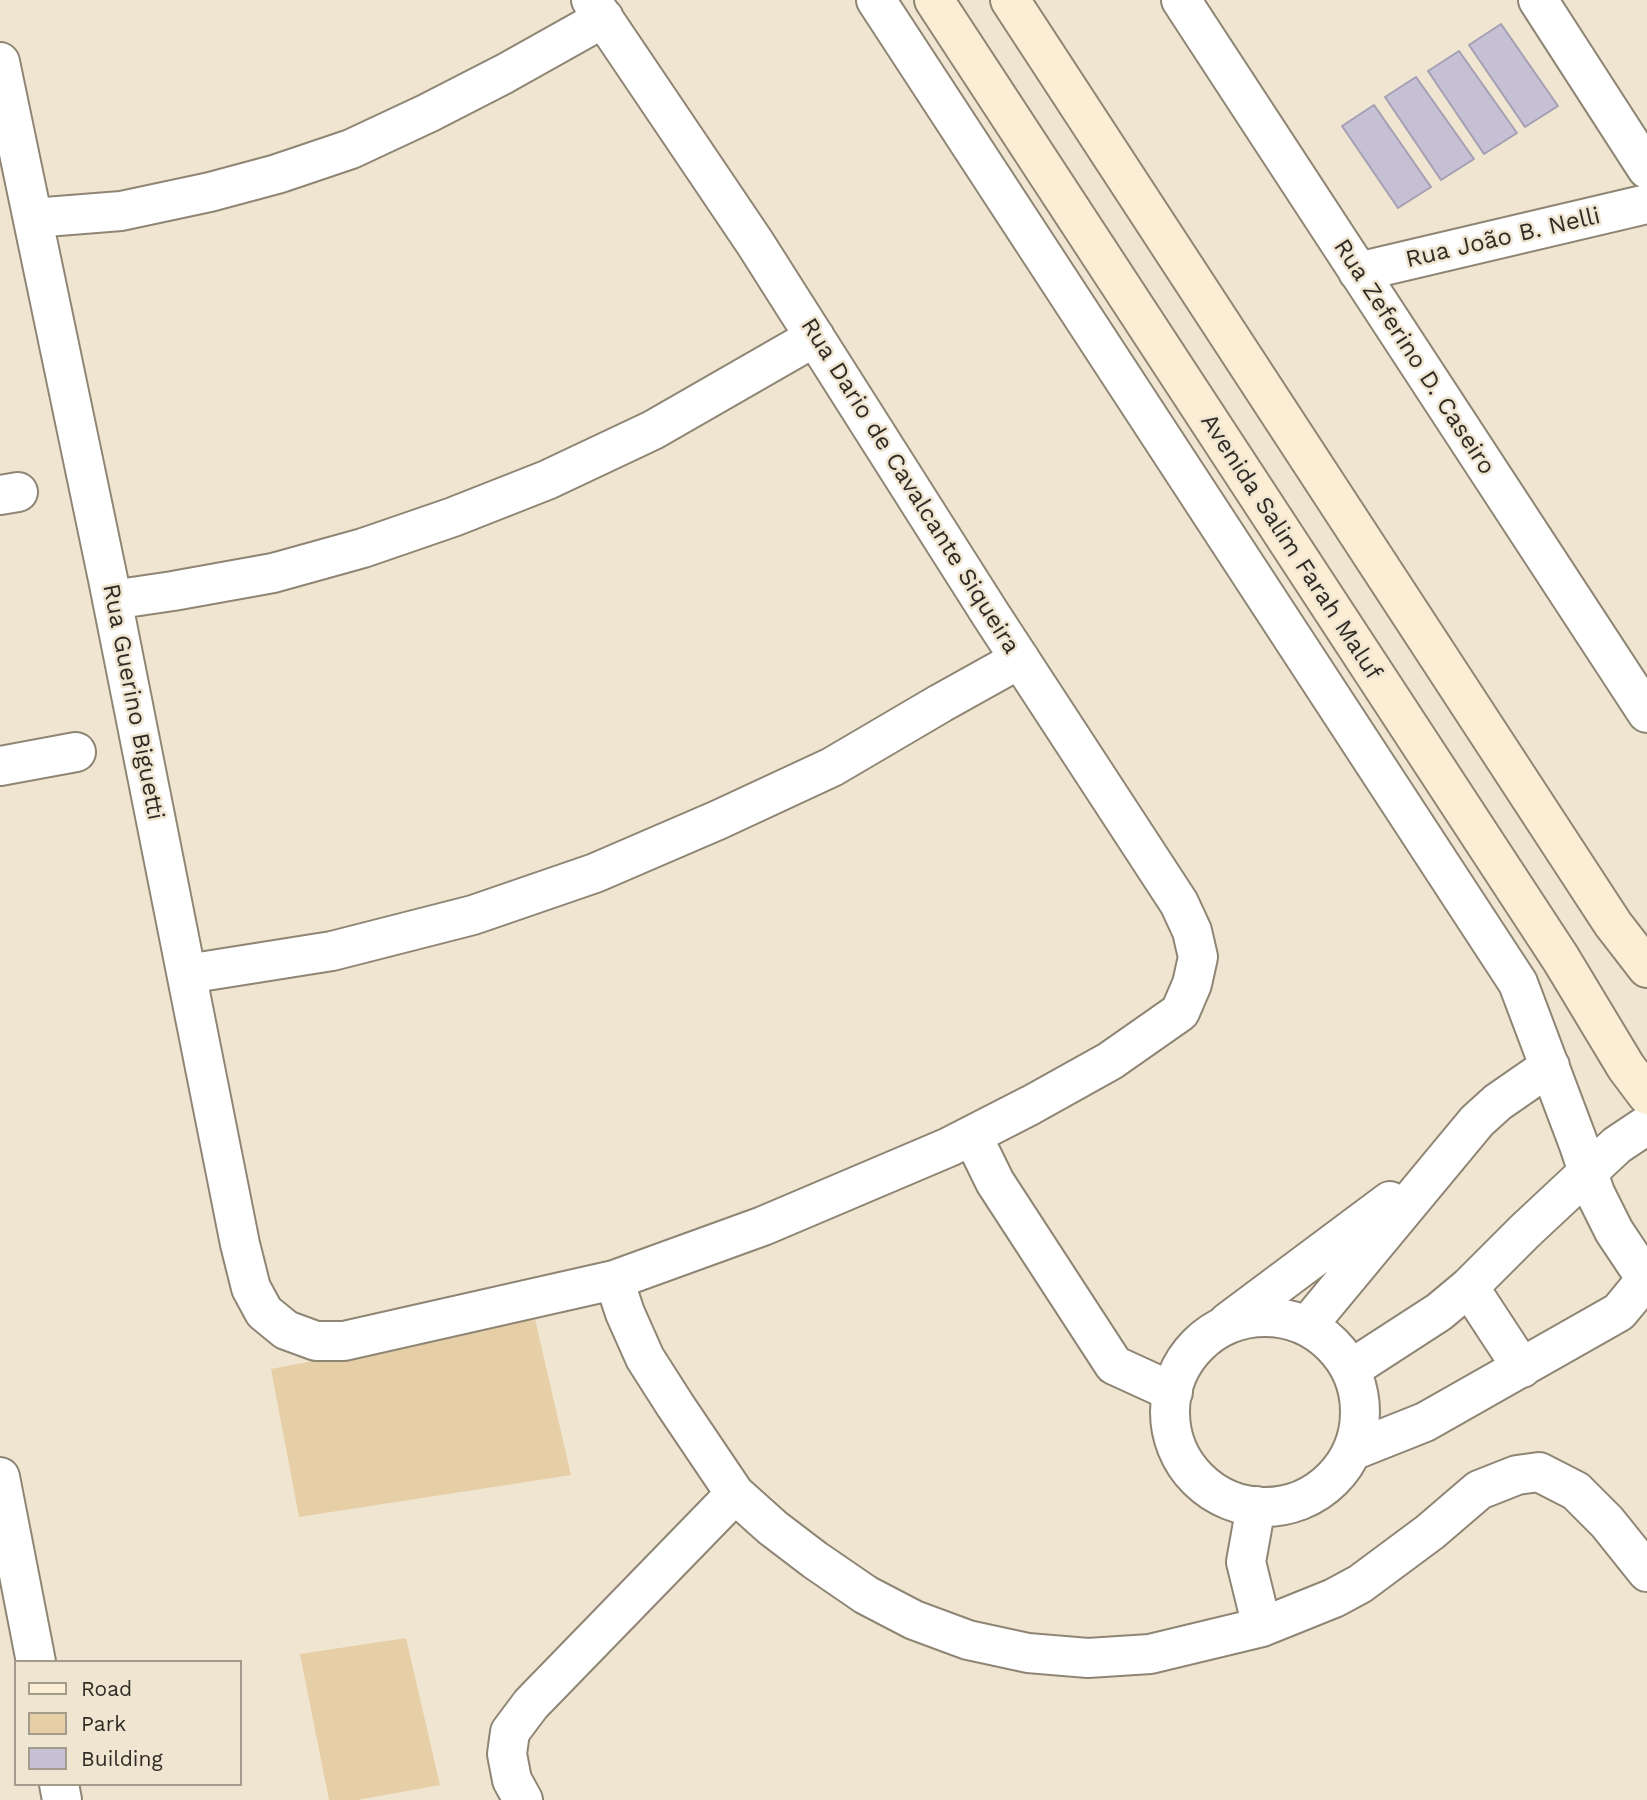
<!DOCTYPE html>
<html>
<head>
<meta charset="utf-8">
<style>
	body { margin:0 }
	#map { position:relative; width:1647px; height:1800px; overflow:hidden; background:#f0e5d1; font-family:"Work Sans",sans-serif }
	canvas { display:block }
	.legend { position:absolute; left:14px; top:1660px; width:228px; height:126px; box-sizing:border-box; background:#f0e5d1; border:2px solid #a39b8c; margin:0; padding:9px 12px; list-style:none; font-size:21px; color:#302c25 }
	.legend li { display:flex; align-items:center; gap:14px; height:35px }
	.legend b { width:35px; border:2px solid #a39b8c }
</style>
</head>
<body>
<div id="map">
<canvas width="1647" height="1800"></canvas>
<ul class="legend">
<li><b style="height:9px;background:#fbeed5"></b>Road</li>
<li><b style="height:19px;background:#e6cfa6"></b>Park</li>
<li><b style="height:19px;background:#c5c0d4"></b>Building</li>
</ul>
</div>
<script>
const ctx = document.querySelector('canvas').getContext('2d');
ctx.lineJoin = 'round';
function fill(path, color) { ctx.fillStyle = color; ctx.fill(path, 'evenodd'); }
function trace(path, color, width, dash) { ctx.strokeStyle = color; ctx.lineWidth = width; ctx.lineCap = dash ? 'butt' : 'round'; ctx.setLineDash(dash || []); ctx.stroke(path); }
function write(font, color, halo, rows, align = 'center') {
  ctx.font = font + ' "Work Sans",sans-serif'; ctx.lineWidth = 5; ctx.setLineDash([]); ctx.textBaseline = 'middle'; ctx.strokeStyle = halo; ctx.fillStyle = color; for (const [text, x, y, turn = 0] of rows) {
    ctx.save(); ctx.translate(x, y); ctx.rotate((+turn || 0) * Math.PI / 180); ctx.textAlign = isNaN(turn) ? turn : align; if (halo) ctx.strokeText(text, 0, 0); ctx.fillText(text, 0, 0); ctx.restore();
  }
}
fill(new Path2D(`
	M 535,1319 L 571,1475 L 299,1517 L 271,1369 Z
	M 406,1638 L 440,1785 L 357,1800 L 329,1800 L 300,1654 Z`), '#e6cfa6');
const building = new Path2D(`
	M 1501,24 L 1558,106 L 1525,127 L 1469,45 Z
	M 1459,51 L 1517,133 L 1484,154 L 1428,71 Z
	M 1416,77 L 1474,159 L 1441,180 L 1385,97 Z
	M 1374,105 L 1431,187 L 1398,208 L 1342,126 Z`);
fill(building, '#c5c0d4');
trace(building, '#a49fb3', 2);
const minor = new Path2D(`
	M 876,0 L 1518,983 L 1579,1145 L 1595,1193 L 1614,1231 L 1646,1279
	M 1181,0 L 1647,713
	M 1538,0 L 1647,169
	M 0,62 L 109,584 L 240,1244 L 251,1288 L 264,1312 L 286,1330 L 316,1341 L 344,1341 L 614,1280 L 763,1226 L 949,1147 L 1031,1105 L 1110,1061 L 1180,1012 L 1192,984 L 1198,957 L 1192,931 L 1179,903 L 991,615 L 755,243 L 591,0
	M 33,218 L 121,211 L 210,192 L 277,174 L 351,149 L 428,113 L 504,74 L 604,18
	M 1358,272 L 1647,204
	M 0,495 L 18,492
	M 112,600 L 173,591 L 273,573 L 363,548 L 453,517 L 547,480 L 653,430 L 815,337
	M 0,766 L 76,752
	M 187,974 L 332,951 L 473,915 L 595,873 L 718,820 L 832,767 L 941,703 L 1020,659
	M 972,1135 L 995,1182 L 1114,1365 L 1173,1392
	M 614,1280 L 625,1313 L 645,1358 L 675,1405 L 735,1494 L 773,1528 L 815,1560 L 866,1595 L 914,1620 L 968,1640 L 1028,1653 L 1088,1658 L 1150,1654 L 1262,1627 L 1334,1598 L 1360,1584 L 1430,1532 L 1479,1490 L 1517,1475 L 1539,1472 L 1576,1491 L 1607,1522 L 1647,1572
	M 1469,1287 L 1522,1368
	M1170 1412a95 95 0 1 1 190 0a95 95 0 1 1-190 0Z
	M 1228,1322 L 1390,1201
	M 1307,1326 L 1477,1121 L 1498,1102 L 1550,1066
	M 1351,1369 L 1439,1312 L 1469,1287 L 1525,1231 L 1617,1145 L 1647,1125
	M 1352,1451 L 1425,1422 L 1619,1312 L 1647,1278
	M 0,1477 L 36,1662
	M 1256,1506 L 1246,1562 L 1262,1627
	M 59,1784 L 62,1800
	M 523,1800 L 512,1780 L 507,1754 L 510,1732 L 531,1704 L 735,1494`);
const secondary = new Path2D(`
	M 934,0 L 1561,959 L 1626,1067 L 1647,1095
	M 1010,0 L 1613,924 L 1647,968`);
trace(minor, '#8f8574', 42);
trace(secondary, '#8f8574', 42);
trace(minor, '#fff', 38);
trace(secondary, '#fbeed5', 38);
write('24px', '#302c25', '#f0e5d1', [
	["Rua João B. Nelli",1503,238,-13],
	["Rua Zeferino D. Caseiro",1414,357,57],
	["Rua Dario de Cavalcante Siqueira",910,486,58],
	["Avenida Salim Farah Maluf",1291,547,57],
	["Rua Guerino Biguetti",133,702,79]
]);
</script>
</body>
</html>
